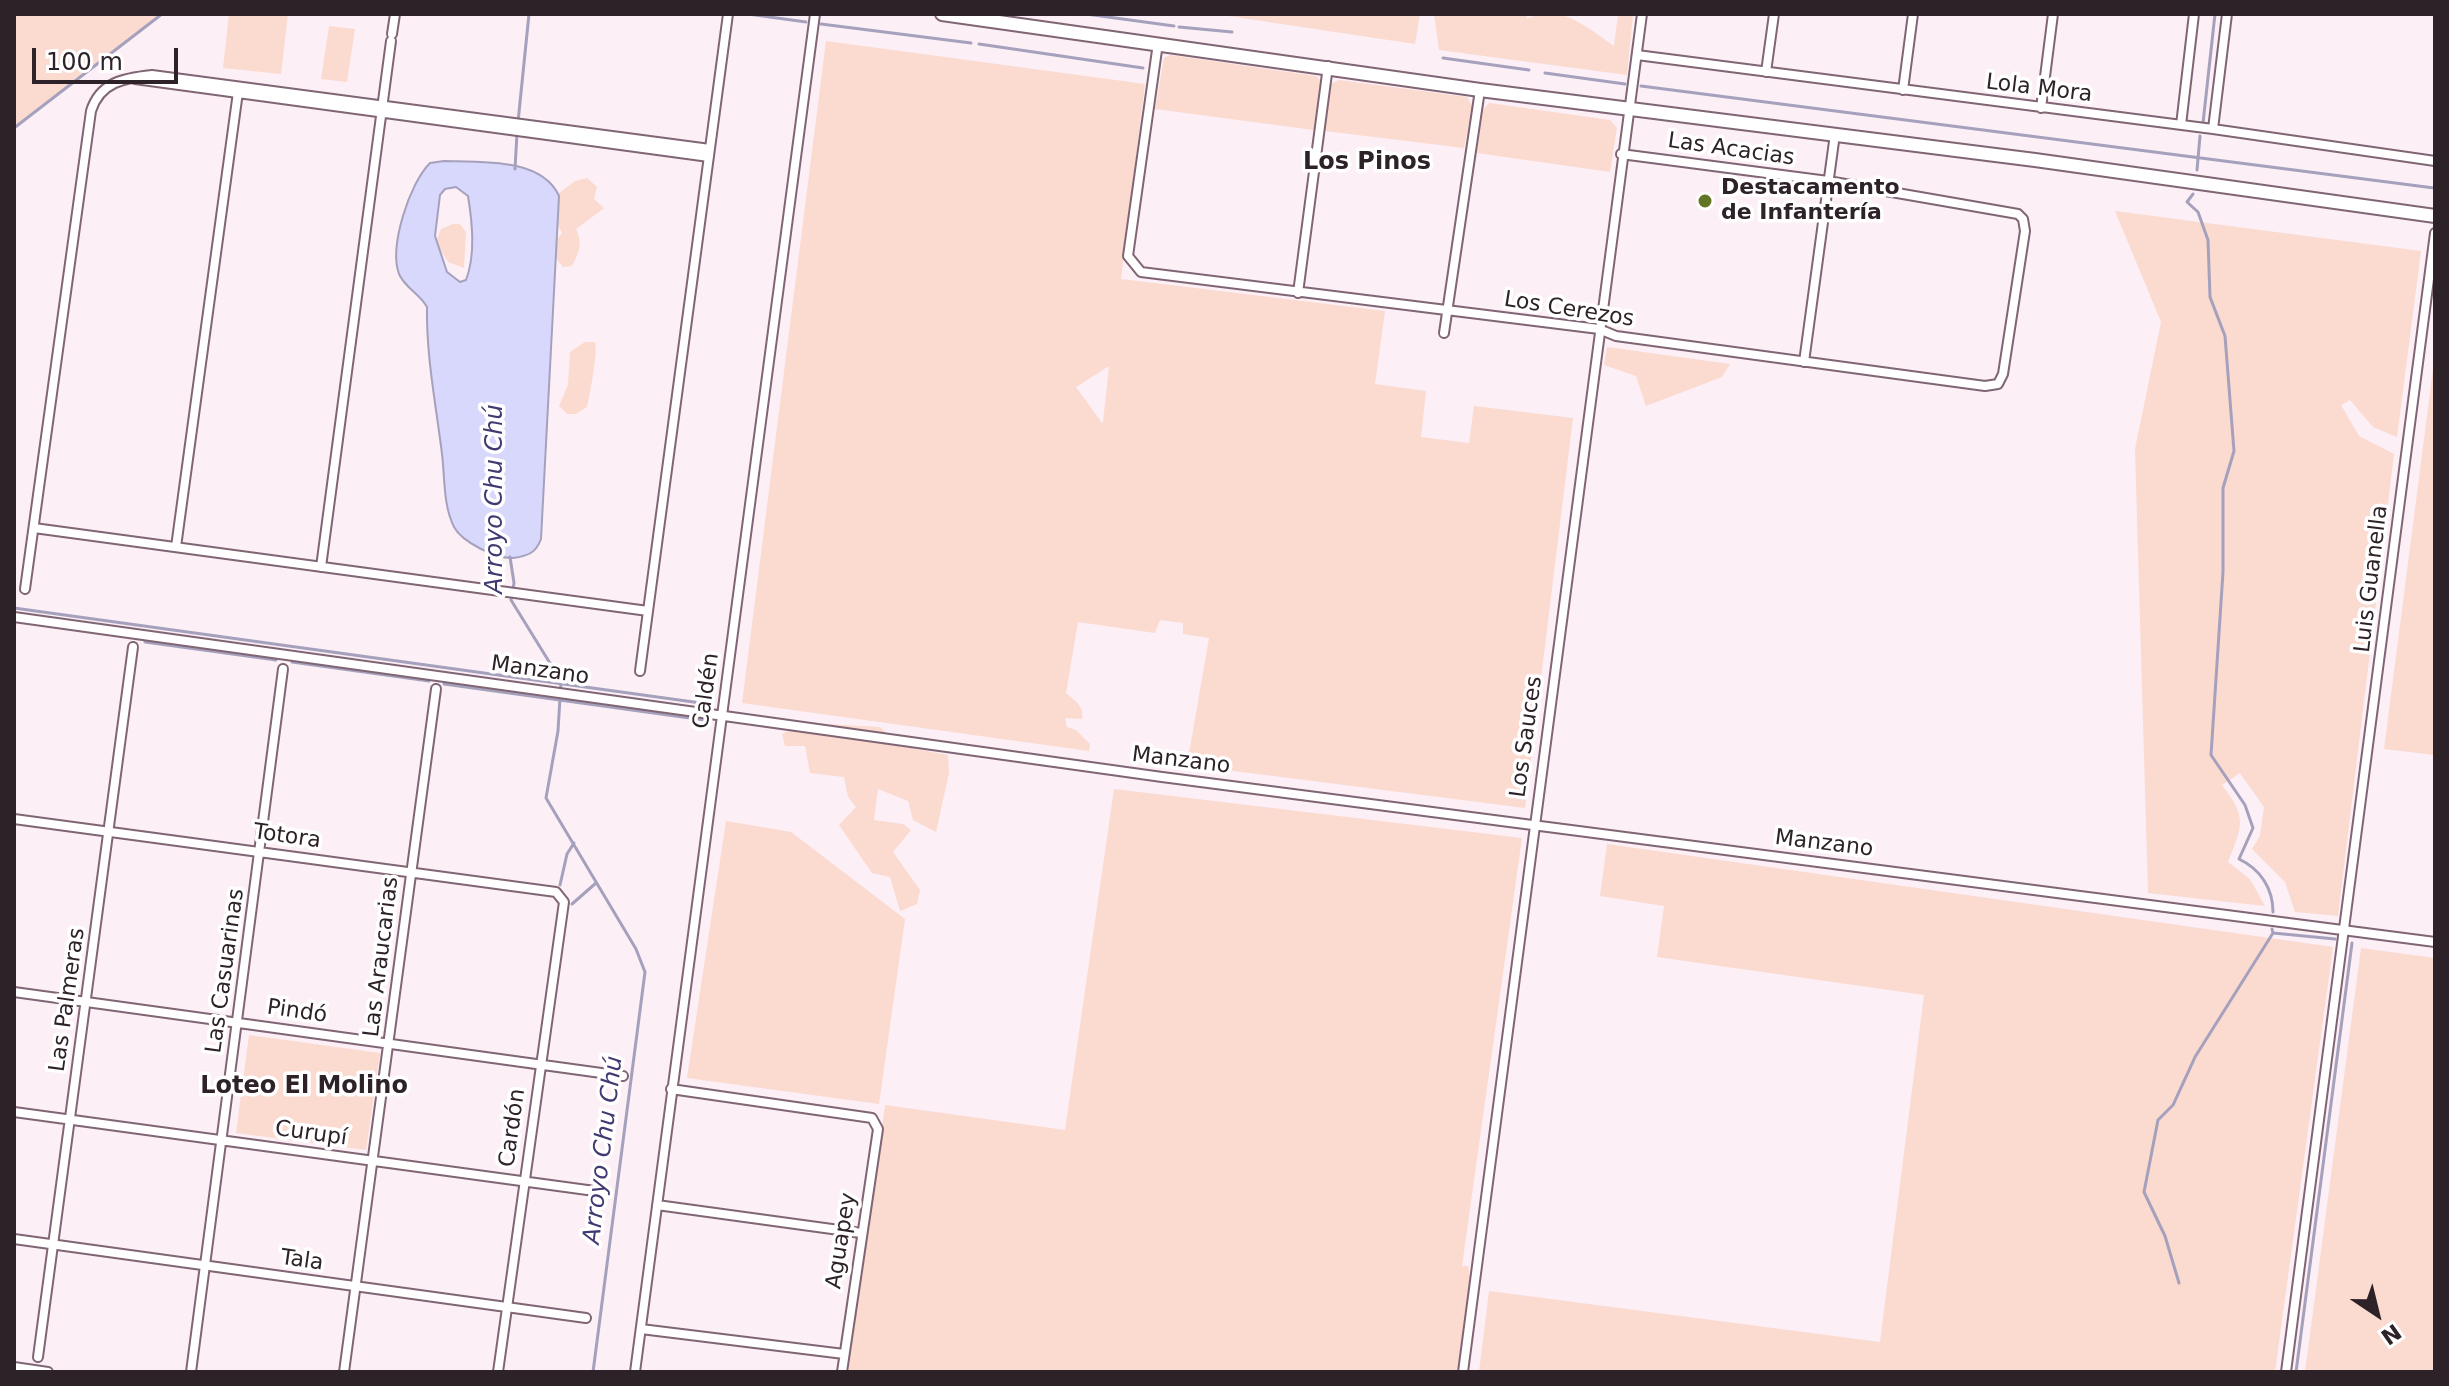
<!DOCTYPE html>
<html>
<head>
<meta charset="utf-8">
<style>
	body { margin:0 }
	#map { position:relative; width:2449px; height:1386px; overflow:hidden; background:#fceff6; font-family:"DejaVu Sans",sans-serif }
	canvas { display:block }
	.frame { position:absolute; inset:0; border:16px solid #2e2229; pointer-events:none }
	.north { position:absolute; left:2337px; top:1274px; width:80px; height:80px; -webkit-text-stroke:6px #fff; paint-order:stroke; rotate:145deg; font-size:22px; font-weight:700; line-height:32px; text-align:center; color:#2e2229 }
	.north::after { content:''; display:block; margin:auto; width:28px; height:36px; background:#2e2229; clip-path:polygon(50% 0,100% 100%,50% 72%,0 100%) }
	.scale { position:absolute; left:32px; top:48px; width:146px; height:36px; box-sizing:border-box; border:4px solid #2e2229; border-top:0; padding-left:10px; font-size:24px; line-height:28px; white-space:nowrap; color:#2e2229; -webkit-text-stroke:6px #fff; paint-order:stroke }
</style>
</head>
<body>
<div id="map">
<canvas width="2449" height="1386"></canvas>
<div class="frame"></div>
<div class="north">N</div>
<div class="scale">100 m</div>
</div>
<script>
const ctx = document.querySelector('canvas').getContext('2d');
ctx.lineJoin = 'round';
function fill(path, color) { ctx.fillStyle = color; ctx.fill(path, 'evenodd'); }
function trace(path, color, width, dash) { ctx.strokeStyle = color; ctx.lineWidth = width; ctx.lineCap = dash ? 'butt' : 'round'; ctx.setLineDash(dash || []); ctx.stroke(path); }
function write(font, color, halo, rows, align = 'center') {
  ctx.font = font + ' "DejaVu Sans",sans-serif'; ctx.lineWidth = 7; ctx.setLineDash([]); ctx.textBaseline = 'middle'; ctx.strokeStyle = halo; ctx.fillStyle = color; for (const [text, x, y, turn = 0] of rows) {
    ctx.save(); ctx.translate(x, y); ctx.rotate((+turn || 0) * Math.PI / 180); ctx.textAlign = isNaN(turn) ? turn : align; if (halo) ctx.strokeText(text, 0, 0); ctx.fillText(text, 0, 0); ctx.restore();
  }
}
fill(new Path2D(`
	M 14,14 L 160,14 L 14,126 Z
	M 229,14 L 288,14 L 281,74 L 223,68 Z
	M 1215,14 L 1420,14 L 1415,44 Z
	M 1434,14 L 1527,14 L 1527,19 C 1562,3 1586,27 1614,46 L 1618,14 L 1633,14 L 1627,75 L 1439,50 Z
	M 329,26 L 355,29 L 347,82 L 321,79 Z
	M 826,41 L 1145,84 L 1121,279 L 1385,311 L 1375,384 L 1426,391 L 1421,437 L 1469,443 L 1474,406 L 1573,418 L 1525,808 L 1187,765 L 1209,638 L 1183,634 L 1183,623 L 1160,620 L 1155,633 L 1078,622 L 1066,693 C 1075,701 1084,705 1082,719 L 1065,718 L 1067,727 L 1076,730 L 1090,744 L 1089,751 L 742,703 ZM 1109,366 L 1103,422 L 1102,423 L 1076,387 Z
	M 1170,55 L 1316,76 L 1320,80 L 1314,130 L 1155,109 L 1164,58 Z
	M 1339,80 L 1467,97 L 1472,106 L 1464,148 L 1325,131 L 1331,84 Z
	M 1489,103 L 1610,120 L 1617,128 L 1610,172 L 1477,153 L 1483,110 Z
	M 587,178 L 597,187 L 594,199 L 604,208 L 576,229 C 583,244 579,253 572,266 L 563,267 L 554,256 L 552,246 L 562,233 L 556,221 L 554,197 L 575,181 Z
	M 2115,211 L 2421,251 L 2397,437 L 2373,427 L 2350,400 L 2341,405 L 2359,436 L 2394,454 L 2338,916 L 2295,912 L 2285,882 L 2252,849 L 2260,836 L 2264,807 L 2240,773 L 2222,785 C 2247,818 2243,824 2228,862 L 2250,879 L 2265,906 L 2148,893 L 2135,449 L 2161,322 Z
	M 453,224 L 460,224 L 466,232 L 464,268 L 448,262 L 436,242 L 441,229 Z
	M 585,342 L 595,342 C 598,351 590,394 587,407 L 576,414 L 567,414 L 559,406 L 568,385 L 570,352 Z
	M 1607,347 L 1730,364 L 1722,377 L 1646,406 L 1636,376 L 1604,365 Z
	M 2435,354 L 2435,755 L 2384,749 Z
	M 806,723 L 880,727 L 900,746 L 948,755 L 949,773 L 936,832 L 913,820 L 908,801 L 878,789 L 874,820 L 903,824 L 911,830 L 893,852 L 920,890 L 917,904 L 900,911 L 890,877 L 872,873 L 839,825 L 856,807 L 848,797 L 844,777 L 810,773 L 805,746 L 785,746 L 782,734 Z
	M 1114,789 L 1522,838 L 1462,1266 L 1468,1266 L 1471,1283 L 1459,1372 L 848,1372 L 885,1105 L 1065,1130 Z
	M 726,821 L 791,832 L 905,919 L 879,1104 L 687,1078 Z
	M 1607,844 L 2333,947 L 2275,1372 L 1479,1372 L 1489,1291 L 1880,1342 L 1924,995 L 1657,957 L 1664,906 L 1600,896 Z
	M 2361,948 L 2435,958 L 2435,1372 L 2305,1372 Z
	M 249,1035 L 380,1053 L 366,1150 L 236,1133 Z`), '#fbdad0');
const water = new Path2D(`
	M 444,161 C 482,162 542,158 559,196 L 541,539 C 536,553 528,556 513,558 C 496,559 462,542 454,527 C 443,505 445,478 442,454 C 436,405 426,355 427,307 C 420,294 405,288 399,274 C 389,247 409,184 430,163 ZM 456,187 L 468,196 C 472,221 476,254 466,280 L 460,282 L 447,272 L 435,236 L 440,195 L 445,189 Z`);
fill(water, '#d8d7fc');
trace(water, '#a5a1bd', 2);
trace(new Path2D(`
	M 748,14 L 806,22
	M 1086,14 L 1174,26
	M 821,24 L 971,43
	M 1179,27 L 1232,32
	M 979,44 L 1143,68
	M 1443,58 L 1529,70
	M 1545,73 L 1625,84
	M 1641,86 L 2434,188
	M 518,122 L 529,14
	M 2203,123 L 2215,14
	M 14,128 L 162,14
	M 515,169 L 517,133
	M 2197,170 L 2200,136
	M 2193,194 L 2187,202 L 2198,212 L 2208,240 L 2210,297 L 2225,336 L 2234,451 L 2223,488 L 2223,572 L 2211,755 L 2245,805 L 2253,828 L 2239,859 C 2260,869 2273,888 2273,912
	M 510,557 L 514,583 L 511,600 L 561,681 L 558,731 L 546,798 L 636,949 L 645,972 L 593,1372
	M 14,608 L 708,704
	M 145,642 L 276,660
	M 292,662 L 429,681
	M 444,684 L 704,720
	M 560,885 L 567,854 L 574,843
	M 572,904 L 596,883
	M 2272,929 L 2273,933 L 2335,939
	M 2179,1283 L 2165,1236 L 2144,1192 L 2158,1120 L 2173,1105 L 2195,1057 L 2273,933
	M 2296,1372 L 2352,943`), '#a5a1bd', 3);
const street = new Path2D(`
	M 392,34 L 395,14
	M 1158,43 L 1128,256 L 1141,272 L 1599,329 L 1616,336 L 1985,386 L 1998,384 L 2003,374 L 2025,231 L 2023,219 L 2018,214 L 1828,181 L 1621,154
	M 1637,55 L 2213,129 L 2435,161
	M 1766,72 L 1774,14
	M 135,79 L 709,157
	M 1903,90 L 1913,14
	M 2041,108 L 2053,14
	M 2181,125 L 2194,14
	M 2213,129 L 2227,14
	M 1298,293 L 1328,66
	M 1444,333 L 1480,90
	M 1804,362 L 1835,134
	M 34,528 L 648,611
	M 176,547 L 238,92
	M 321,567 L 391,41
	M 25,589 L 91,111 C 100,82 124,78 152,75 L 710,149
	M 14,617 L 1162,777 L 2435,942
	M 640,671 L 728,14
	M 14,819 L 556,892 L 564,902 L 498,1372
	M 14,992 L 623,1076
	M 671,1089 L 872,1118 L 878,1129 L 842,1372
	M 14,1112 L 602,1192
	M 657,1205 L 861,1233
	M 14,1239 L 586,1318
	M 641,1329 L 844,1354
	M 38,1357 L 133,647
	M 14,1367 L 48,1372
	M 191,1372 L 283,669
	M 344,1372 L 436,689
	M 635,1372 L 815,14
	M 1463,1372 L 1642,14
	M 2286,1372 L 2435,233`);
const primary = new Path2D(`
	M 942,14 L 1480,90 L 2035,160 L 2435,216`);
trace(street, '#806575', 12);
trace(primary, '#806575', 16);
trace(street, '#fff', 8);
trace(primary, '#fff', 12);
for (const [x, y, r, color] of [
	[1705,201,8,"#627524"]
]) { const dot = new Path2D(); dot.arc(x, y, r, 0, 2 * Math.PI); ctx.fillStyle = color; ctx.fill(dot); trace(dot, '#fff', 3); }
write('22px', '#2e2229', '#fff', [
	["Lola Mora",2039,89,7],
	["Las Acacias",1731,150,8],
	["Los Cerezos",1569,310,9],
	["Luis Guanella",2372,579,-83],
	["Manzano",540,671,8],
	["Caldén",707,691,-82],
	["Los Sauces",1527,737,-82],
	["Manzano",1181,761,7],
	["Totora",287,837,8],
	["Manzano",1824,844,7],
	["Las Araucarias",382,957,-83],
	["Las Casuarinas",226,971,-82],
	["Las Palmeras",68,1000,-82],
	["Pindó",297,1012,8],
	["Cardón",513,1128,-82],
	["Curupí",311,1134,8],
	["Aguapey",842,1241,-81],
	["Tala",302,1261,8]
]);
write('bold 22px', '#2e2229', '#fff', [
	["Destacamento",1721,188],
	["de Infantería",1721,213]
], 'left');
write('bold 24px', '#2e2229', '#fff', [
	["Los Pinos",1367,163],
	["Loteo El Molino",304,1087]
]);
write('italic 24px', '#403a72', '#fff', [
	["Arroyo Chu Chú",496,499,-90],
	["Arroyo Chu Chú",604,1150,-83]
]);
</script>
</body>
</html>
